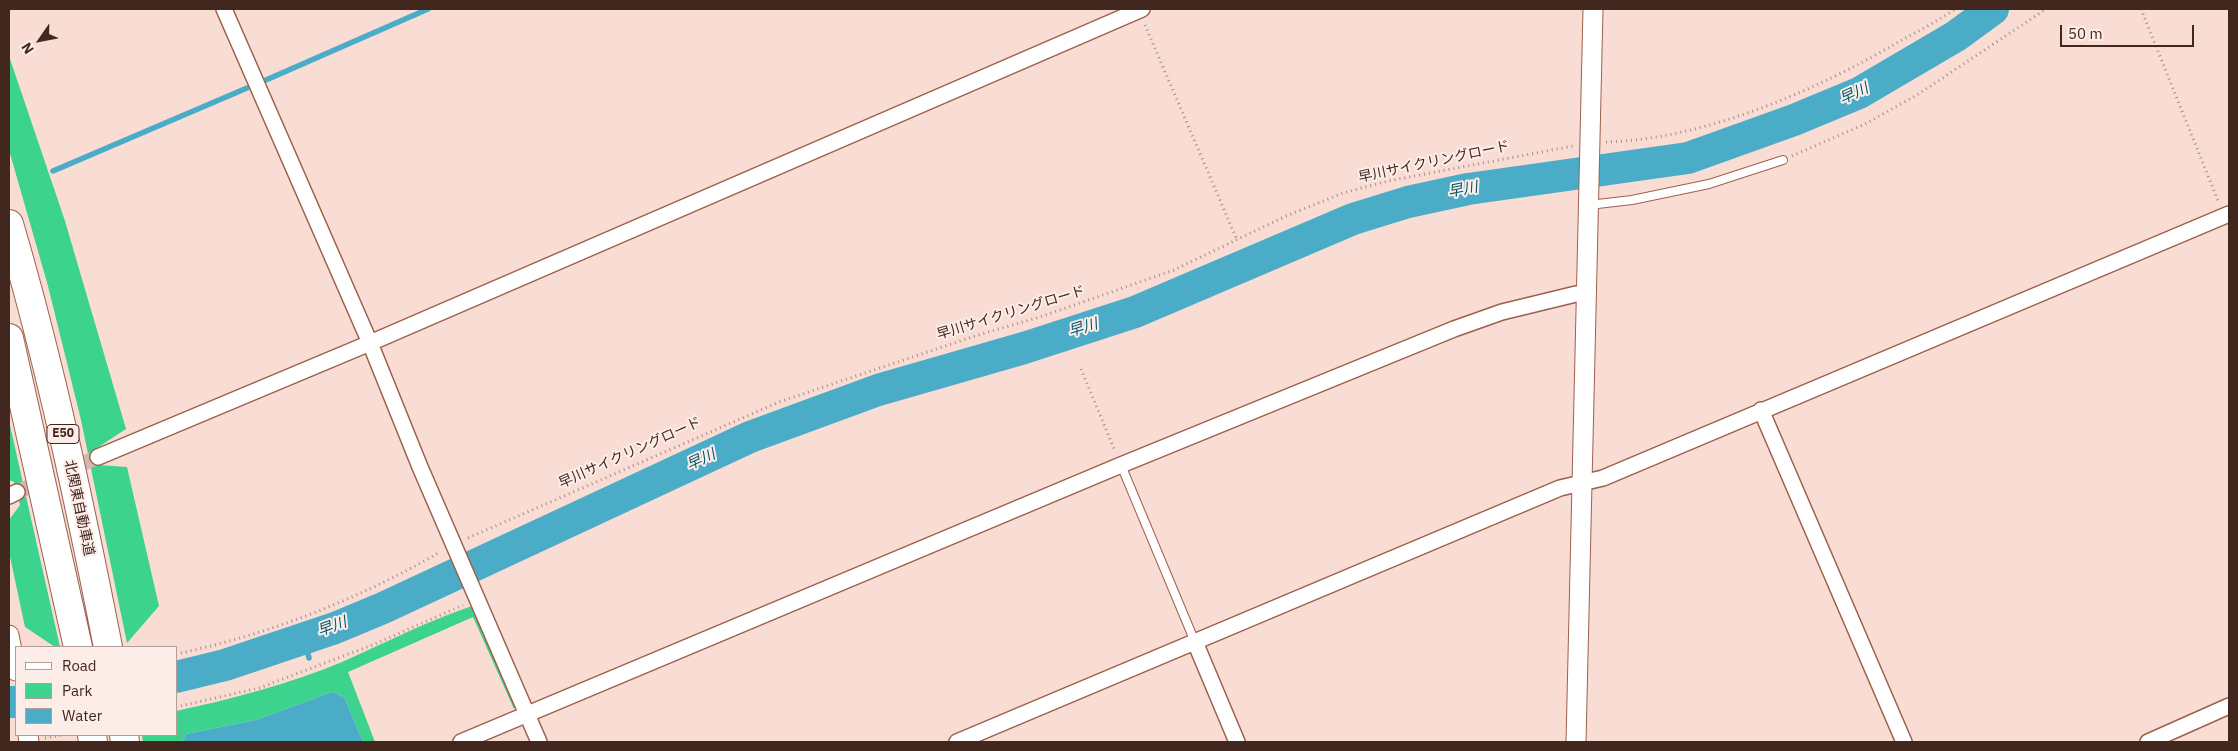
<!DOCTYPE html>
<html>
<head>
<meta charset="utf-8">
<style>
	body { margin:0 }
	#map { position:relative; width:2238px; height:751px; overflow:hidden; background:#f9dcd3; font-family:"IBM Plex Sans",sans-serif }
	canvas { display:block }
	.frame { position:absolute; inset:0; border:10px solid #42271f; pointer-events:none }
	.legend { position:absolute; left:15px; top:646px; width:162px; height:90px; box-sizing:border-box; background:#fcede8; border:1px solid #b29e98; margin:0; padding:6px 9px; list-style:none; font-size:15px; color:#42271f }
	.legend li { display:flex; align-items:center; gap:10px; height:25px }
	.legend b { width:25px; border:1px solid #b29e98 }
	.north { position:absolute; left:15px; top:15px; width:50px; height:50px; -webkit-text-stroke:4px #fcede8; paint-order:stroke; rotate:237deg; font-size:14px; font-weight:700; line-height:20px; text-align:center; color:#42271f }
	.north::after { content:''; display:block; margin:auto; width:18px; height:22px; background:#42271f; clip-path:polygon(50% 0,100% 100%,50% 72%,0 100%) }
	.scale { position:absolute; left:2060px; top:25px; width:134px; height:22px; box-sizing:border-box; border:2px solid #42271f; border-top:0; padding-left:6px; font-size:15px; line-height:18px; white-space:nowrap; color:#42271f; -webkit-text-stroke:4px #fcede8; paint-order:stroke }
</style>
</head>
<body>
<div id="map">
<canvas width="2238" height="751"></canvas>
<div class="frame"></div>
<ul class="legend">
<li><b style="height:6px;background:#fff"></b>Road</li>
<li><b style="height:14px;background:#3bd38d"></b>Park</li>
<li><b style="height:14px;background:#4aacc6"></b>Water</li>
</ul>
<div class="north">N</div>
<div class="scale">50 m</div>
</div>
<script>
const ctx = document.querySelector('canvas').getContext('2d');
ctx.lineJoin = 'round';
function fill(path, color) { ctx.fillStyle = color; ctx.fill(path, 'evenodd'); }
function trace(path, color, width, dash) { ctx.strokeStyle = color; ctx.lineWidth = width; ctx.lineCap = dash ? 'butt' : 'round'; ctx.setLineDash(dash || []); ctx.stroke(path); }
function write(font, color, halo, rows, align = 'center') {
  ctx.font = font + ' "IBM Plex Sans","Noto Sans JP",sans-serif'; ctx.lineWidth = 4; ctx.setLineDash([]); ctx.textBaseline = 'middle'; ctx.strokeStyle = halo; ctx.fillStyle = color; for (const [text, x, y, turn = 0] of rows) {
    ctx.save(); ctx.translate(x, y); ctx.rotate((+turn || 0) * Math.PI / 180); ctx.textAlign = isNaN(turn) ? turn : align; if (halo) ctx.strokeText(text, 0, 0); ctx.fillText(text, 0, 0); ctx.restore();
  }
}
fill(new Path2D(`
	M 9,56 L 65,221 L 126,429 L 97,448 L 99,465 L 127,467 L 159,606 L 127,643 L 81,420 L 48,286 L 9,150 Z
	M 9,421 L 60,647 L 55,647 L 25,627 L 9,552 L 9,520 L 20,505 L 14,482 L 9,480 Z
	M 472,606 L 515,703 L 514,709 L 473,617 L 348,672 L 375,742 L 363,742 L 344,697 L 332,692 L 256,720 L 186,734 L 183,742 L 143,742 L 142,735 L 176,735 L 176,711 C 232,699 289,684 342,662 C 385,643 427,621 472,606 Z`), '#3bd38d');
fill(new Path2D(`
	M 332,692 L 344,697 L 363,742 L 183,742 L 186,734 L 256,720 Z`), '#4aacc6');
trace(new Path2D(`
	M 266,80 L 428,9
	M 53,171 L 247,88
	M 304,638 L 309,658`), '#4aacc6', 5.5);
trace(new Path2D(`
	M 176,677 L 225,665 L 335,628 L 383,608 L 750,437 L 878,390 L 1024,348 L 1135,312 L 1353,219 L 1408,202 L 1468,189 L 1688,158 L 1794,120 L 1859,93 L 1956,36 L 1993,9
	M 9,702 L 16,702`), '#4aacc6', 32);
trace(new Path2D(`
	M 17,492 L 98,457`), '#d4b8af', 15, [15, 8]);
const service = new Path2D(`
	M 1589,205 L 1632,200 L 1709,184 L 1783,160
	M 1121,465 L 1195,642`);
const minor = new Path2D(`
	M 224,9 L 370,343 L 420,467 L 539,742
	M 1761,410 L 1904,742
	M 98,457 L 370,343 L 1142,9
	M 9,496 L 17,492
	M 1195,642 L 1237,742
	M 461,742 L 1121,465 L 1454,329 L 1502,312 L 1576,294 L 1587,294
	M 957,742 L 1560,488 L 1603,478 L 2229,214
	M 2148,742 L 2229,706`);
const tertiary = new Path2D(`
	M 9,635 L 16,671
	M 28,735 L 29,742
	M 1576,742 L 1593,9`);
const motorway = new Path2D(`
	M 9,224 C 50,363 80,505 108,647
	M 9,338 L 78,647
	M 92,735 L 93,742
	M 124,735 L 125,742`);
trace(service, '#9d604d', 10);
trace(minor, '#9d604d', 18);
trace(tertiary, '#9d604d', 21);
trace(motorway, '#9d604d', 30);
trace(new Path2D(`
	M 2141,9 L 2219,203
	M 1145,25 L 1237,240
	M 1606,142 C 1706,139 1817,90 1902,40 C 1920,30 1938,21 1955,9
	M 1792,156 L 1865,124 L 1917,95 L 2046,9
	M 1081,369 L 1115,451
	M 468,538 L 779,402 L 978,335 L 1040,317 L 1174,270 L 1286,216 L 1343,193 L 1388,181 L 1573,146
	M 176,654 C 268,635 359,599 440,552
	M 176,707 L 259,688 L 375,644 L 463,605
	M 45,738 L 62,735
	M 176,742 L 182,730`), '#a88c83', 3, [1, 4]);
trace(service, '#fff', 8);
trace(minor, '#fff', 15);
trace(tertiary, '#fff', 19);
trace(motorway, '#fff', 28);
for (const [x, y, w] of [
	[63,434,32]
]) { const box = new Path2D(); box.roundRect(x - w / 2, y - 9.5, w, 19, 4); ctx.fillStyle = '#fcede8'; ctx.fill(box); trace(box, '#42271f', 1); }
write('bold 12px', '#42271f', null, [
	["E50",63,434]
]);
write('14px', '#42271f', '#fcede8', [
	["早川サイクリングロード",1434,162,-12],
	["早川サイクリングロード",1011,313,-17],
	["早川サイクリングロード",630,453,-24],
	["北関東自動車道",79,508,78]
]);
write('italic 15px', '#00586a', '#fcede8', [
	["早川",1854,94,-25],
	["早川",1463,190,-11],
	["早川",1083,328,-17],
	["早川",701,460,-25],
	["早川",332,627,-20]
]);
</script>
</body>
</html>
